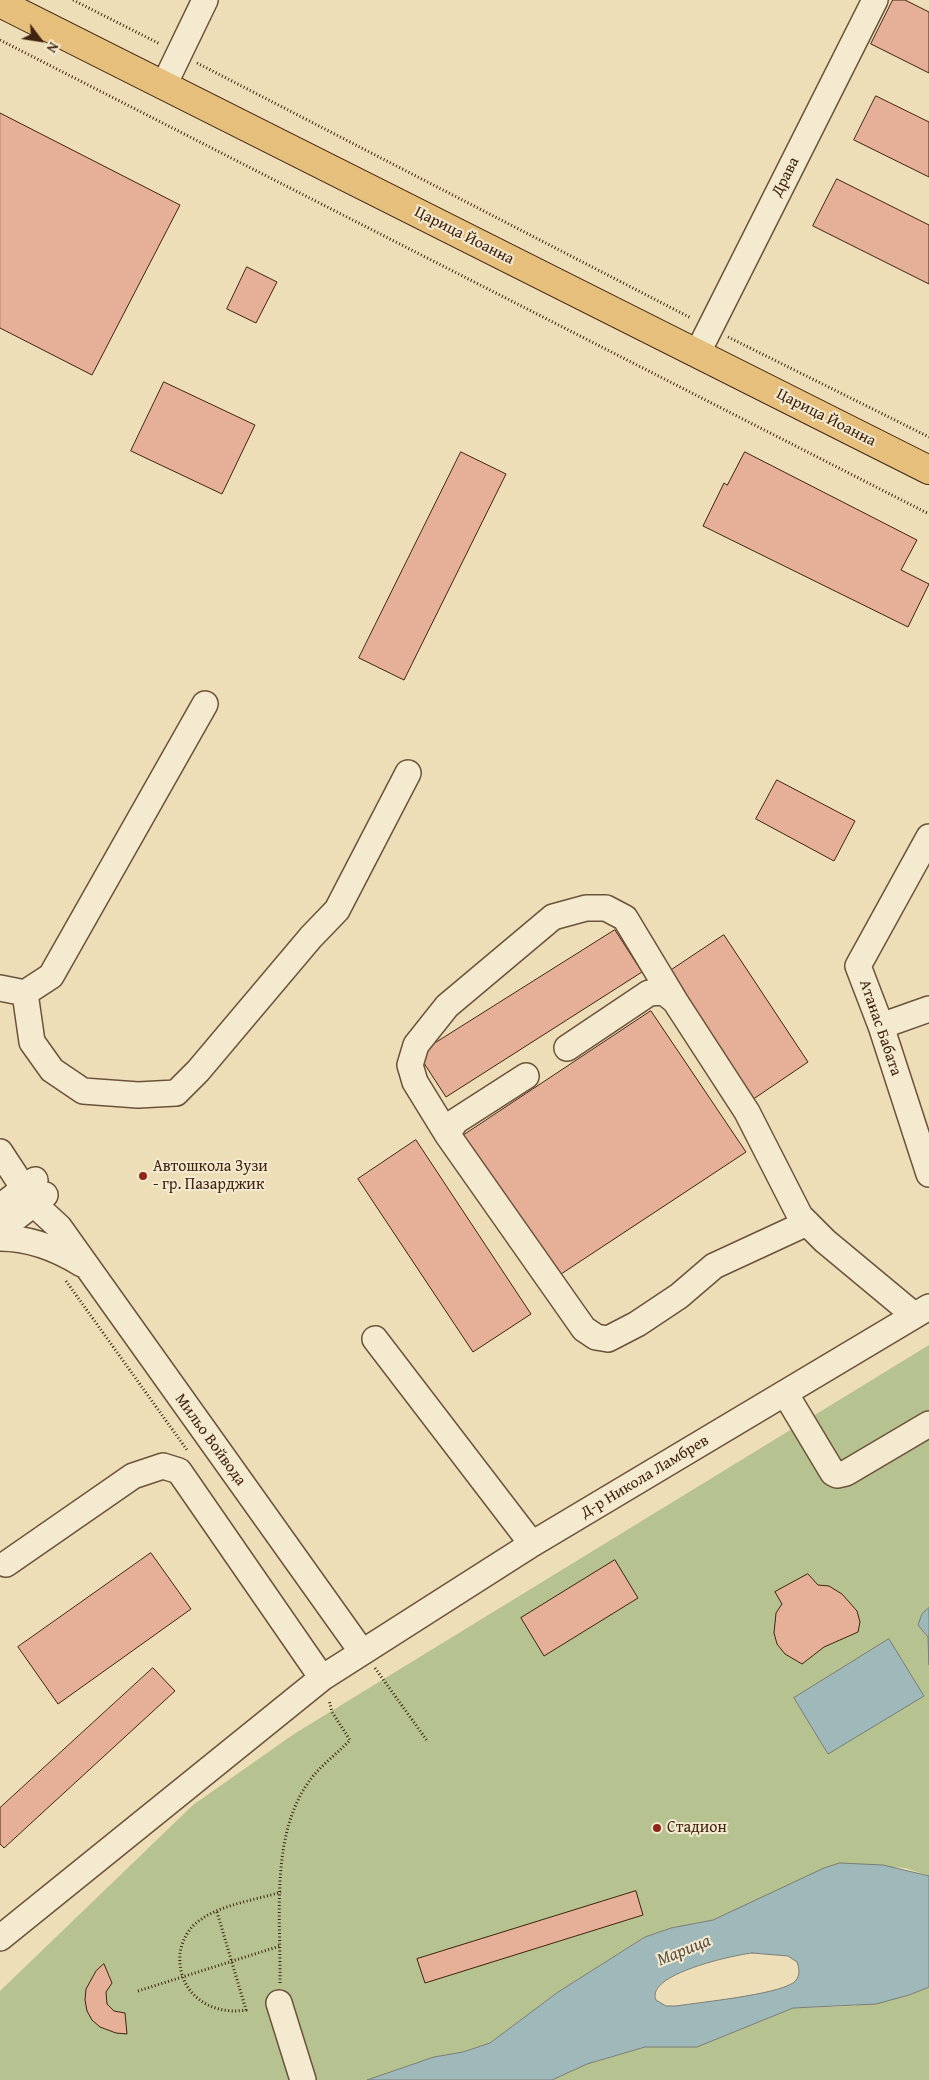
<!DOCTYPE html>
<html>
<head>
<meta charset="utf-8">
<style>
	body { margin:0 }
	#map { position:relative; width:929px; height:2080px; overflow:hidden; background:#eedeb7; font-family:"Gentium Book Plus",serif }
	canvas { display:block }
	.north { position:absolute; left:15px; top:15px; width:50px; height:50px; -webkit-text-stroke:4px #f4ead0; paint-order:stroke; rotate:121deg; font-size:14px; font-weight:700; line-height:20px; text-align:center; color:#402310 }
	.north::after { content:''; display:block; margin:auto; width:18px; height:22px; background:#402310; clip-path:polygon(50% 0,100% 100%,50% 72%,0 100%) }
</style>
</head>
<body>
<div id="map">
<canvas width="929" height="2080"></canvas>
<div class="north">N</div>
</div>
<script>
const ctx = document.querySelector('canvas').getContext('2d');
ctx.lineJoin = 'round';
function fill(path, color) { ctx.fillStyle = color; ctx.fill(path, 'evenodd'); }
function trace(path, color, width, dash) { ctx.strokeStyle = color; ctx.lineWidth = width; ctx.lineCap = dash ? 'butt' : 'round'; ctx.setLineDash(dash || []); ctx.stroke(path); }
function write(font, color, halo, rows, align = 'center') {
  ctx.font = font + ' "Gentium Book Plus",serif'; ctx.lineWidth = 4; ctx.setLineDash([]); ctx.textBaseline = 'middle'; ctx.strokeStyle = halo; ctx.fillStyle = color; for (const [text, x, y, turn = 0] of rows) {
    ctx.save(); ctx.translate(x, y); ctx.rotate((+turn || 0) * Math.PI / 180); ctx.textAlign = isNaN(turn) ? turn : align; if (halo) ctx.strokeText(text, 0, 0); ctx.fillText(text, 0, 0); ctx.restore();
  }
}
fill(new Path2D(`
	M 929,1345 L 929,1876 L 905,1868 L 866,1865 L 762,1899 L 713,1920 L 671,1928 L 645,1937 L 558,1992 L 490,2043 L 463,2052 L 434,2057 L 367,2080 L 0,2080 L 0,1991 L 193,1805 L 294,1734 Z
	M 929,1987 L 929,2080 L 552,2080 L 587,2064 L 645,2047 L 697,2047 L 793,2008 L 853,2006 L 909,1995 Z`), '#b6c290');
const water = new Path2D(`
	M 929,1608 L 929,1665 L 928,1637 L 918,1625 L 922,1614 Z
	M 889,1639 L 924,1696 L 828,1754 L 794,1698 Z
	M 840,1863 L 883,1865 L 929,1876 L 929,1987 L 909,1995 L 876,2004 L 793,2008 L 697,2047 L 645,2047 L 587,2064 L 552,2080 L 367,2080 L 434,2057 L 463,2052 L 490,2043 L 558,1992 L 645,1937 L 671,1928 L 713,1920 L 824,1868 ZM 752,1953 L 788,1956 L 797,1962 C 800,1970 800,1978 793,1983 C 774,1995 702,2002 676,2006 L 666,2006 L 656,2000 C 645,1974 734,1955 752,1953 Z`);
fill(water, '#9fb9ba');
trace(water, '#797d76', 1);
const building = new Path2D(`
	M 893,0 L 905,0 L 929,12 L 929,73 L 871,44 Z
	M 876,96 L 929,122 L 929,177 L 854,140 Z
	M 0,113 L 180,205 L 92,375 L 0,328 Z
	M 837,179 L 929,225 L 929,284 L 813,226 Z
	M 247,267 L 277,282 L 256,323 L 227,309 Z
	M 164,382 L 255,425 L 222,494 L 131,451 Z
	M 461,452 L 506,474 L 404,680 L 359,658 Z
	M 745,452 L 917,540 L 901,570 L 929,584 L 908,627 L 703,526 L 724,483 L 727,485 Z
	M 777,780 L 855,821 L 834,861 L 756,819 Z
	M 615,930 L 642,972 L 446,1097 L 418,1054 Z
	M 724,935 L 808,1062 L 749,1102 L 664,975 Z
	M 651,1011 L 746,1152 L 555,1278 L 461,1137 Z
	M 416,1140 L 531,1314 L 473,1352 L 358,1179 Z
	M 151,1553 L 191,1609 L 58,1704 L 18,1647 Z
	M 615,1560 L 638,1598 L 544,1656 L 521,1618 Z
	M 808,1574 L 818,1585 L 829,1586 L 842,1594 L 857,1611 L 860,1622 L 858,1632 L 824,1647 L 802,1664 L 785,1654 L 777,1644 L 774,1633 L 776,1613 L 782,1604 L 775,1592 Z
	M 153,1668 L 175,1691 L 4,1848 L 0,1844 L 0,1808 Z
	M 636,1891 L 643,1915 L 425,1983 L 417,1959 Z
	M 104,1964 L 112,1983 L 106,1992 L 107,2004 L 114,2011 L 125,2013 L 127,2034 L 116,2033 L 100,2027 L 92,2020 L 87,2011 L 85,2000 L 86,1989 L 96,1971 Z`);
fill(building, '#e6b098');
trace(building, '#402310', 1);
const minor = new Path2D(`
	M 164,85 L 205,0
	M 697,354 L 875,0
	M 929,837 L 858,966 L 881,1026 L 929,1174
	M 0,988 L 25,993 L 51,976 L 205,704
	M 25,993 L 32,1042 L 52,1070 L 83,1091 L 138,1095 L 176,1093 L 198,1071 L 311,937 L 337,910 L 408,773
	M 881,1026 L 929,1009
	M 567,1048 L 649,993 L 664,992 L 675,1001 L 747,1112 L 800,1216 L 825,1241 L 914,1315
	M 526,1076 L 456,1121 L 447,1134 L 584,1329 L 596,1337 L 608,1339 L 637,1324 L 679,1296 L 714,1266 L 807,1223
	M 447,1134 L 415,1082 L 410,1065 L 416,1045 L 447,1006 L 553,917 L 586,908 L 606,908 L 625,918 L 675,1001
	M 0,1152 L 34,1204 L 59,1227 L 362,1652
	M 0,1207 L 35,1180
	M 0,1230 L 45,1195
	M 0,1238 C 30,1238 56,1248 82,1264
	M 375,1339 L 532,1544
	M 785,1393 L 833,1473 L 837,1475 L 846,1473 L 929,1424
	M 6,1564 L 133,1476 L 163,1466 L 179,1471 L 322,1678
	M 0,1938 L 322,1678 L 532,1544 L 929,1307
	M 279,2003 L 303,2080`);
const major = new Path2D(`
	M 0,3 L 929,470`);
trace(minor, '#6c523a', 28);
trace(major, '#402310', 30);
trace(new Path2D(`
	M 73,0 L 160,44
	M 0,40 L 929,514
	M 197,63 L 691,318
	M 728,337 L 929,437
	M 66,1281 L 187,1450
	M 375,1668 L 428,1742
	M 217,1912 L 246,2010 C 210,2016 177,1993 180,1954 C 181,1944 186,1933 193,1926 C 214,1905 253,1901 281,1892
	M 280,1983 C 281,1916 269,1829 314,1775 C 325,1762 339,1752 350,1740 L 332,1712 L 329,1700
	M 138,1991 L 280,1946`), '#402310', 3, [1, 2.5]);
trace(minor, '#f4ead0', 25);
trace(major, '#e7bf7c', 28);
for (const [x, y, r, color] of [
	[143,1176,5,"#8f2418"],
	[657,1828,5,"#8f2418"]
]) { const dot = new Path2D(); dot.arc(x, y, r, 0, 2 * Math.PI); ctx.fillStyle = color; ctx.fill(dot); trace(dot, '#f4ead0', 2); }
write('16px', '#402310', '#f4ead0', [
	["Драва",786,177,-63],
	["Царица Йоанна",464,236,27],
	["Царица Йоанна",826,418,27],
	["Атанас Бабата",880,1028,71],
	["Мильо Войвода",210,1440,54],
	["Д-р Никола Ламбрев",645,1477,-31]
]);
write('16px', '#402310', '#f4ead0', [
	["Автошкола Зузи",153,1167],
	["- гр. Пазарджик",153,1185],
	["Стадион",667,1828]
], 'left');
write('italic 18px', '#5c5043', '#f4ead0', [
	["Марица",684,1951,-22]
]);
</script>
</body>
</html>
